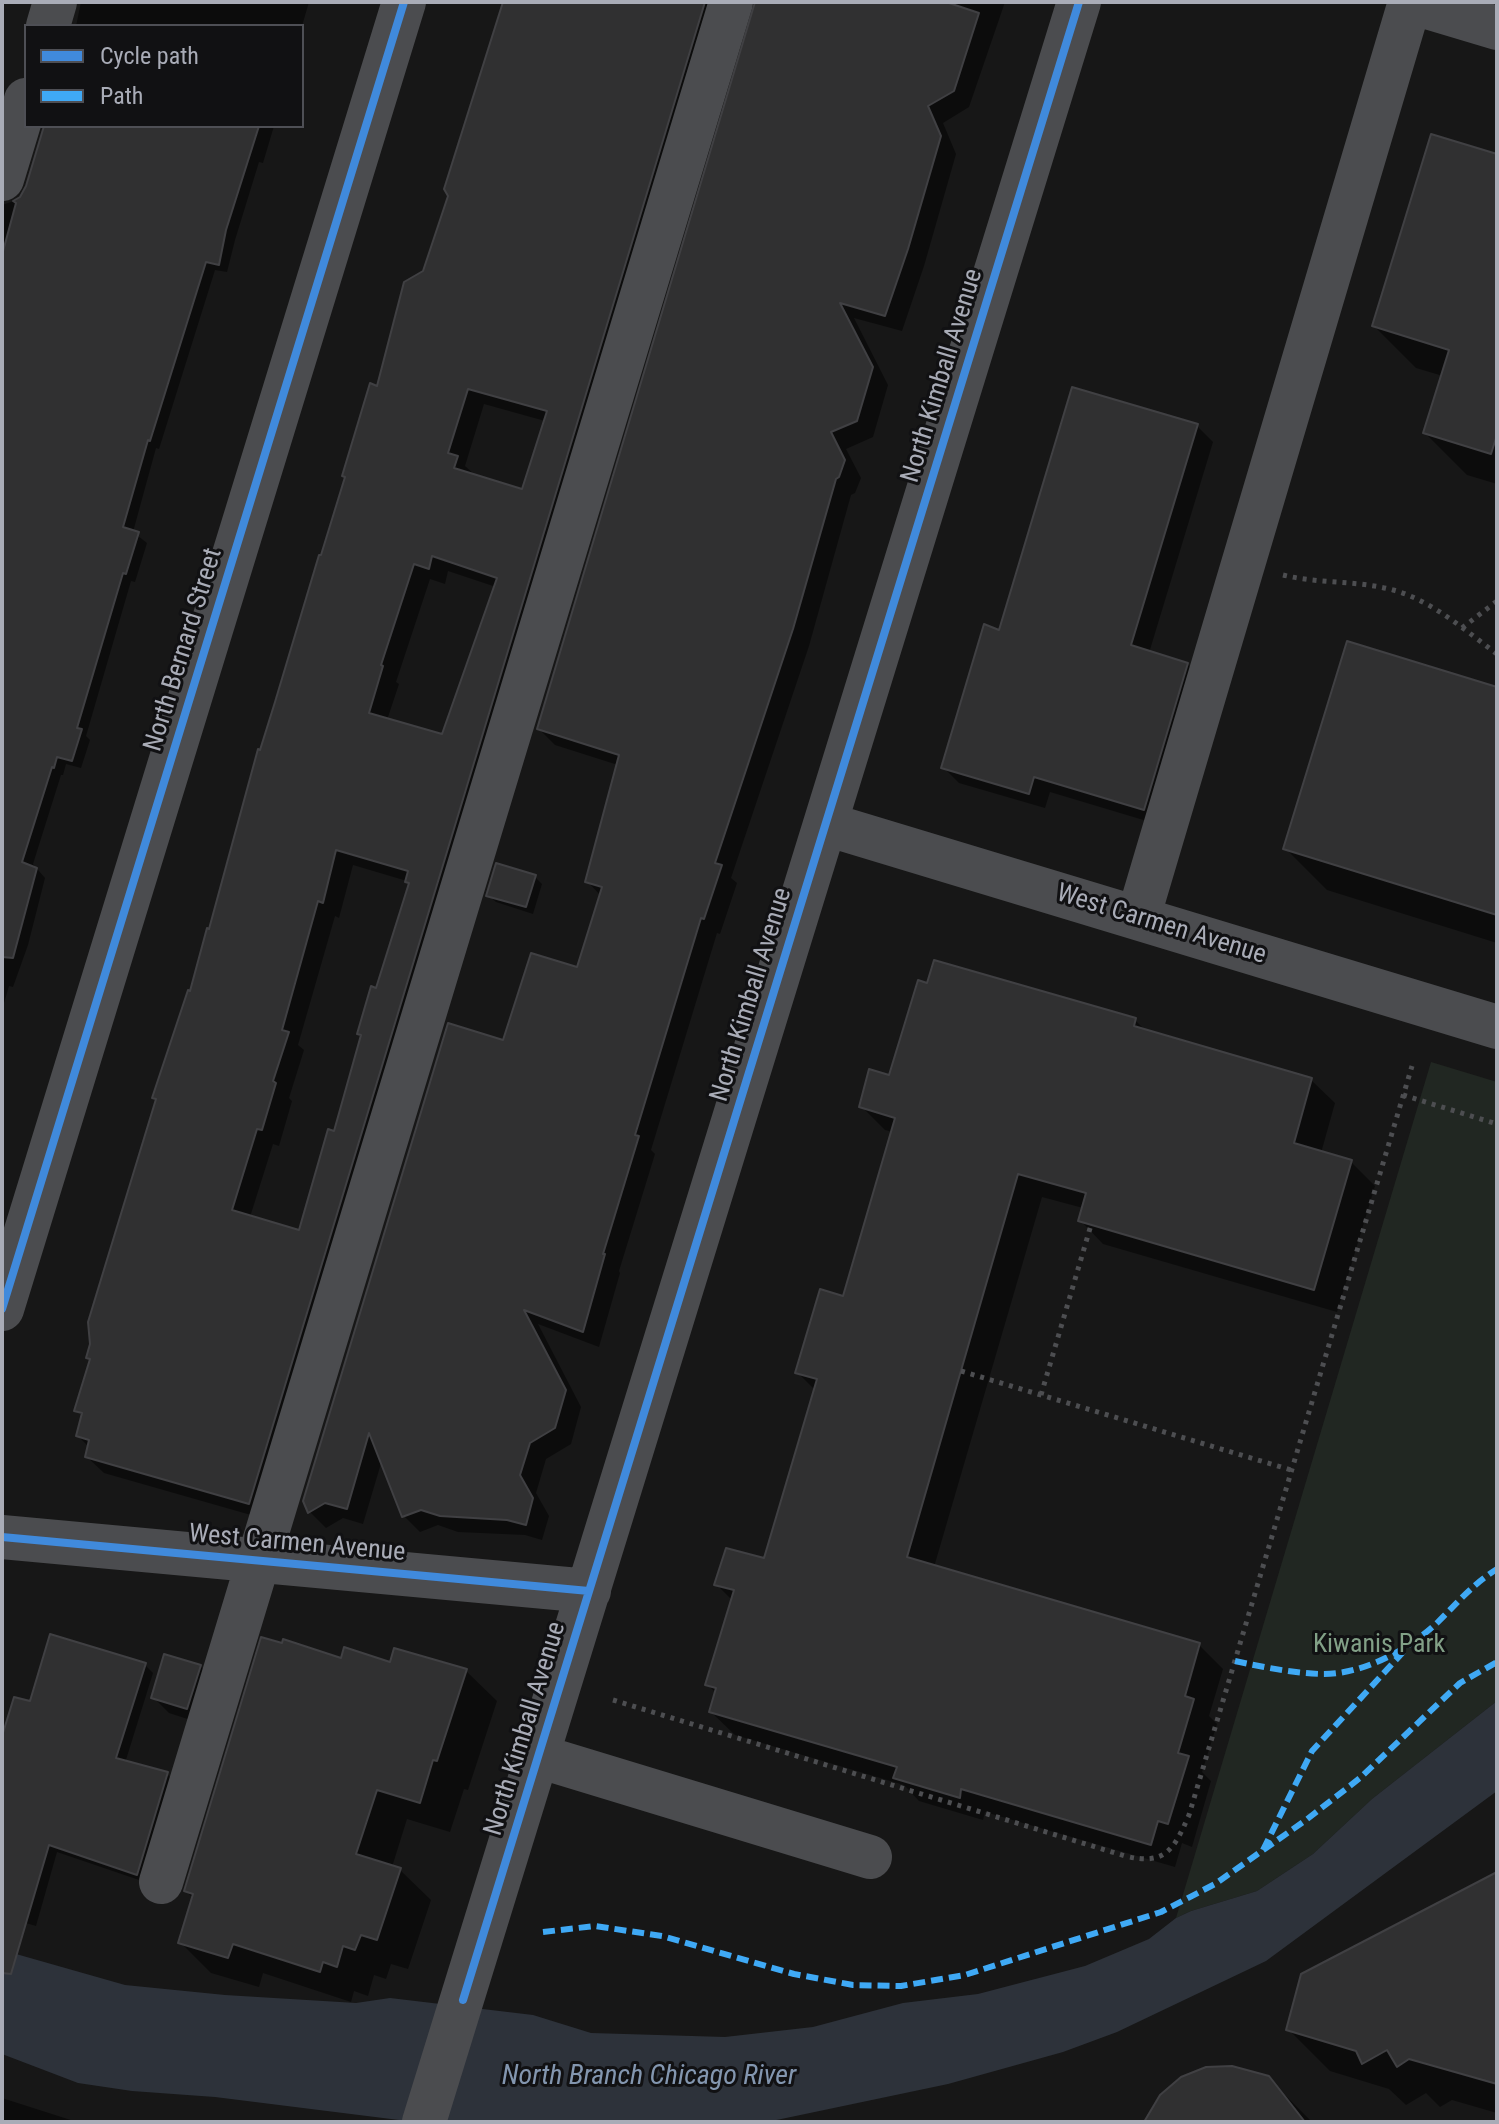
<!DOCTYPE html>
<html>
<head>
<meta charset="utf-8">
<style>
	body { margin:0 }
	#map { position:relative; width:1499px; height:2124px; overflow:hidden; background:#171717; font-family:"Roboto Condensed",sans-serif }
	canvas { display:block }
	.frame { position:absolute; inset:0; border:4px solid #a9acb7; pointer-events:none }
	.legend { position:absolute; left:24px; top:24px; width:280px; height:104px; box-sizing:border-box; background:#111113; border:2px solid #4e4f55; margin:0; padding:10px 14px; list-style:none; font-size:24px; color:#a9acb7 }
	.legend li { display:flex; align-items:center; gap:16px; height:40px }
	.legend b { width:40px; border:2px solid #4e4f55 }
</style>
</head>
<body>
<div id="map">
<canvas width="1499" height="2124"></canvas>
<div class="frame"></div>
<ul class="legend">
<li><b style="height:10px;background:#408adc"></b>Cycle path</li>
<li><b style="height:10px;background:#3fa9f5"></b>Path</li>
</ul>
</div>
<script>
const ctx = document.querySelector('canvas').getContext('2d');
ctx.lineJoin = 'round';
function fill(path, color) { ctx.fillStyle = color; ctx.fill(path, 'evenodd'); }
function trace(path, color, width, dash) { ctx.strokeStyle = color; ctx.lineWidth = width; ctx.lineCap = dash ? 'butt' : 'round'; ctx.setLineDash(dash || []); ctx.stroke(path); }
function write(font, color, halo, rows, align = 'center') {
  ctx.font = font + ' "Roboto Condensed",sans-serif'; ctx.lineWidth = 6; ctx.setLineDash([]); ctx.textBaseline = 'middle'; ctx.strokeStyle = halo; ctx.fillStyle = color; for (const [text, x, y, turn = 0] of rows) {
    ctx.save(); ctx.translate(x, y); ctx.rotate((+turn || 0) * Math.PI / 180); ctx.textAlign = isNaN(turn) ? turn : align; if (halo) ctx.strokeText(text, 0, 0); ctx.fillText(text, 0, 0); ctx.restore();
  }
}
fill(new Path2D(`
	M 1431,1062 L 1497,1082 L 1497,1701 L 1372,1799 L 1313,1854 L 1257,1891 L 1191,1911 L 1176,1918 Z`), '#212722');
fill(new Path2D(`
	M 1497,1701 L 1497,1791 L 1266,1961 L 1117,2032 L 1063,2052 L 948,2084 L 767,2122 L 415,2122 L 215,2097 L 132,2091 L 78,2083 L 2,2054 L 2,1950 L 125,1985 L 225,1995 L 356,2003 L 390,1998 L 533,2015 L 591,2033 L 725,2037 L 813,2027 L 903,2003 L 978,1994 L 1085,1966 L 1149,1939 L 1176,1918 L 1191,1911 L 1257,1891 L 1313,1854 L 1372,1799 Z`), '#2d323a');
fill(new Path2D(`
	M 81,2 L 309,2 L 302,26 L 76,26 Z
	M 504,2 L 729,2 L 265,1519 L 104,1473 L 87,1457 L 90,1448 L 78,1436 L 83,1417 L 77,1410 L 261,752 L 378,388 L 425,273 L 450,196 ZM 484,404 L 545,421 L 524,492 L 474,474 L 465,466 ZM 448,571 L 496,587 L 444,737 L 387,720 L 399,684 L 396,682 L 430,579 L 445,584 ZM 353,865 L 407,881 L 411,885 L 336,1134 L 300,1233 L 250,1217 L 273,1144 L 279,1146 L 292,1101 L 289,1098 L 304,1050 L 298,1045 L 335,916 L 339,918 Z
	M 757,2 L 1005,2 L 969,107 L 943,123 L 956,154 L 924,266 L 902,331 L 854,318 L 888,385 L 873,437 L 846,449 L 861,478 L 855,493 L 851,495 L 809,646 L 731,878 L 737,883 L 720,934 L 717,933 L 651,1150 L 655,1154 L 619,1271 L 620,1273 L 599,1347 L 538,1324 L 581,1407 L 571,1444 L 546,1459 L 536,1493 L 549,1516 L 542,1540 L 525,1535 L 458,1532 L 438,1525 L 420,1532 L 404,1516 L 382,1460 L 363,1524 L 343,1518 L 326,1528 L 310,1512 L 504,1043 L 579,969 L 601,896 L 587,881 L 618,765 L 555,745 L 539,729 Z
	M 46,126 L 274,126 L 263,163 L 259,162 L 235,240 L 227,272 L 215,270 L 159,449 L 156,448 L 133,532 L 147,543 L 135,582 L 131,581 L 86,736 L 90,740 L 81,768 L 66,764 L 63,775 L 61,775 L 33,864 L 45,878 L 28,945 L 13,987 L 9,986 L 2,1010 L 2,205 L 20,199 L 28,187 Z
	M 1497,156 L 1497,484 L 1467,475 L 1425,433 L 1443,376 L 1416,368 L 1374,326 Z
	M 1197,426 L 1213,442 L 1149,653 L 1187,664 L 1203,680 L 1160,825 L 1050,792 L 1045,808 L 959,783 L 943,767 L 1001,632 Z
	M 1497,698 L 1497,943 L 1327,890 L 1285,848 Z
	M 535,877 L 542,884 L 533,914 L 496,902 L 488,895 Z
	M 1135,1020 L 1147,1032 L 1311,1080 L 1335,1103 L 1321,1153 L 1351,1162 L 1375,1186 L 1337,1312 L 1103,1244 L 1080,1220 L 1083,1208 L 1042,1197 L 934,1567 L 1199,1645 L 1223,1669 L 1209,1716 L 1217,1724 L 1202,1772 L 1211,1781 L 1192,1847 L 1182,1843 L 1175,1867 L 985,1812 L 983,1820 L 919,1801 L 904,1785 L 735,1735 L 711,1712 L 716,1693 L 708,1685 L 733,1601 L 716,1584 L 765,1560 L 815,1390 L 797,1372 L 844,1298 L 893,1132 L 885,1130 L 861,1106 L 890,1077 Z
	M 342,1660 L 466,1671 L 497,1701 L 468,1790 L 464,1789 L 450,1832 L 407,1819 L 392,1867 L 400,1870 L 431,1900 L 408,1969 L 391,1964 L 386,1979 L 374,1975 L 368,1996 L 354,1991 L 351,2002 L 263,1973 L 259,1987 L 211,1973 L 180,1942 L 194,1899 L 186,1891 Z
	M 145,1665 L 153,1673 L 125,1763 L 167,1774 L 175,1783 L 145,1882 L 57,1852 L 36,1926 L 2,1916 L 2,1743 L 31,1704 Z
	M 200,1666 L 216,1682 L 203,1724 L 169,1713 L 153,1697 Z
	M 1497,1874 L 1497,2113 L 1452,2100 L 1440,2107 L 1426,2093 L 1406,2105 L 1389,2089 L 1330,2071 L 1288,2029 Z
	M 1268,2078 L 1312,2122 L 1148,2122 Z
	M 2,2098 L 77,2122 L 2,2122 Z`), '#0007');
const building = new Path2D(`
	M 503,2 L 705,2 L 249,1504 L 85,1457 L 89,1440 L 76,1436 L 82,1413 L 74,1411 L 90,1359 L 86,1358 L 90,1344 L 88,1322 L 156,1099 L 152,1098 L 188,990 L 190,991 L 207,928 L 209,929 L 258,749 L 260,750 L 275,702 L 319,555 L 321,555 L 345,477 L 342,476 L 370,383 L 377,386 L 404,282 L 423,271 L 448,196 L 444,189 ZM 468,389 L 547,411 L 522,489 L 454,468 L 458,456 L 448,453 ZM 432,556 L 497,578 L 442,734 L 369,713 L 383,666 L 381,665 L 414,564 L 429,569 ZM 336,850 L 408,871 L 405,882 L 409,883 L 376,988 L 371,986 L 357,1034 L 361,1035 L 334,1131 L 328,1129 L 299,1230 L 232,1210 L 257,1129 L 262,1130 L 276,1083 L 273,1081 L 289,1032 L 282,1030 L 318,901 L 323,903 Z
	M 755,2 L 946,2 L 979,13 L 954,91 L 928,106 L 941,136 L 908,249 L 885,316 L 840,303 L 873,367 L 857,421 L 831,432 L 845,460 L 839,477 L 836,479 L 793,629 L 715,863 L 722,865 L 704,919 L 701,918 L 635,1135 L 639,1136 L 603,1254 L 605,1254 L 583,1332 L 524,1310 L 566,1390 L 555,1428 L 530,1443 L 520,1475 L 533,1498 L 526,1525 L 507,1520 L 440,1516 L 421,1510 L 402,1517 L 369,1433 L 347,1509 L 325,1503 L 308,1513 L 303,1501 L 448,1023 L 503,1040 L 531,953 L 577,967 L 602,887 L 585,882 L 619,755 L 537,729 Z
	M 44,126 L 259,126 L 226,230 L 219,265 L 206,262 L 150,441 L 148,440 L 123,527 L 139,532 L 126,574 L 123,573 L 77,728 L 82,729 L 72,761 L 57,757 L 54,768 L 52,767 L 22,862 L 37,868 L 13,958 L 2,957 L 2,255 L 16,203 L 13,201 L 20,197 L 26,186 Z
	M 1431,134 L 1497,154 L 1497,435 L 1491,454 L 1423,433 L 1449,350 L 1372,326 Z
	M 1072,387 L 1198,424 L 1131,645 L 1188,663 L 1144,810 L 1034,777 L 1029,794 L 941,768 L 984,624 L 999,630 Z
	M 1347,641 L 1497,687 L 1497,915 L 1283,849 Z
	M 496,863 L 536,875 L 526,907 L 486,896 Z
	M 934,960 L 1136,1018 L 1134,1026 L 1312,1078 L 1294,1143 L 1352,1160 L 1314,1290 L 1078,1221 L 1086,1193 L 1018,1174 L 907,1557 L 1200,1643 L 1185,1696 L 1194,1699 L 1178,1753 L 1189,1756 L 1168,1824 L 1158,1821 L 1151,1845 L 961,1789 L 960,1798 L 893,1778 L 897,1767 L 709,1712 L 716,1688 L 705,1685 L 734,1590 L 714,1585 L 726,1548 L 764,1558 L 817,1379 L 795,1373 L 820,1289 L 843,1296 L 895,1118 L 859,1107 L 869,1069 L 889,1075 L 918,980 L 927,983 Z
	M 50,1634 L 146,1663 L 116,1758 L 168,1772 L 137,1875 L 49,1845 L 11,1974 L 2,1973 L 2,1736 L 14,1697 L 30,1701 Z
	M 261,1637 L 282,1643 L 283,1639 L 341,1658 L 344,1647 L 390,1662 L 394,1648 L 467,1669 L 437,1761 L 433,1760 L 420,1803 L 377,1790 L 356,1854 L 401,1868 L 377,1940 L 361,1935 L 355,1950 L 343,1946 L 337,1967 L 323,1962 L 320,1972 L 233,1944 L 228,1958 L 178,1943 L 193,1894 L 184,1891 Z
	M 164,1654 L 201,1665 L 187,1709 L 151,1698 Z
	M 1497,1872 L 1497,2084 L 1409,2059 L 1397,2067 L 1387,2050 L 1362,2064 L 1356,2051 L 1286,2030 L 1301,1974 Z
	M 1232,2066 L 1269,2076 L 1305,2122 L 1144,2122 L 1160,2095 L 1181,2077 L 1206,2067 Z`);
fill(building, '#303031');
trace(building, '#404043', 2);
trace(new Path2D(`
	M 1283,575 C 1319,584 1356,580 1393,590 C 1431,600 1466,631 1497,654
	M 1462,628 L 1497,601
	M 1403,1095 L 1497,1124
	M 961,1371 L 1291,1470
	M 1041,1395 L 1091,1225
	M 613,1700 L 1125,1856 C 1166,1866 1174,1849 1189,1815 L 1412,1066`), '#4d4e51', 5, [4, 6]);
trace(new Path2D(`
	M 1410,2 L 1497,28
	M 48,26 L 55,2
	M 2,179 L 26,100
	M 826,824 L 1497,1027
	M 1138,918 L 1410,2
	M 2,1309 L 404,2
	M 2,1537 L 589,1591
	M 538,1756 L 870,1857
	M 161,1882 L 731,2
	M 424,2122 L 1079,2`), '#4b4c4f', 44);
trace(new Path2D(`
	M 1235,1661 C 1263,1667 1292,1673 1321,1674 C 1362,1675 1408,1650 1437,1623 C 1457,1603 1473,1584 1497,1569
	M 1263,1850 L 1312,1751 L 1405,1650
	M 543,1932 L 595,1926 L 662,1936 L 794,1974 L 853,1985 L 901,1986 L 965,1975 L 1161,1912 L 1215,1884 L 1306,1820 L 1360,1778 L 1460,1683 L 1497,1662`), '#3fa9f5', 6, [12, 6]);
trace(new Path2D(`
	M 2,1309 L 404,2
	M 2,1537 L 589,1591
	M 463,2000 L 1079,2`), '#408adc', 8);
write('26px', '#a9acb7', '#111113', [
	["North Kimball Avenue",943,376,-73],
	["North Bernard Street",184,650,-73],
	["West Carmen Avenue",1161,925,17],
	["North Kimball Avenue",752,995,-73],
	["West Carmen Avenue",297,1544,5],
	["North Kimball Avenue",526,1729,-73]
]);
write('26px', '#82a087', '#111113', [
	["Kiwanis Park",1379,1645]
]);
write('italic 28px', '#8396af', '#111113', [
	["North Branch Chicago River",649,2077]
]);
</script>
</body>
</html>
